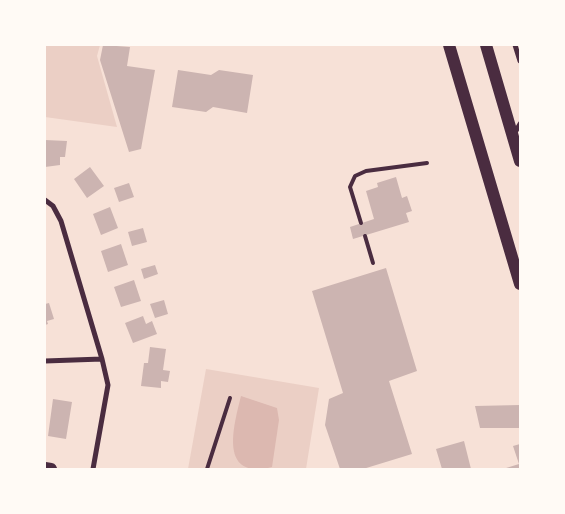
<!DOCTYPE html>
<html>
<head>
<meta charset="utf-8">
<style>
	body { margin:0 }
	#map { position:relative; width:565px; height:514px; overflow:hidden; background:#f7e1d7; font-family:"Public Sans",sans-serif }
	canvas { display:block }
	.frame { position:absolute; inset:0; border:46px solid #fffaf5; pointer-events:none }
</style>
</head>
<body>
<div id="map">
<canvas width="565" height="514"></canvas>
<div class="frame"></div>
</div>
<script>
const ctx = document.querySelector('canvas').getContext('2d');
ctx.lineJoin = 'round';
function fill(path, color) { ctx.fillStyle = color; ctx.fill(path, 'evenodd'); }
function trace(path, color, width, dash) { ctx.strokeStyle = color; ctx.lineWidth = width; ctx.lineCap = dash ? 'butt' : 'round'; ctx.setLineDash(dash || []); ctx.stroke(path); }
fill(new Path2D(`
	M 45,45 L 100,45 L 97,56 L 117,127 L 45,117 Z
	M 206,369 L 319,388 L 306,469 L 188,469 Z`), '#ebcfc5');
fill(new Path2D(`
	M 241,396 L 277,408 L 279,420 L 272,467 C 219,480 233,428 241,396 Z`), '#dcb8b0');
fill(new Path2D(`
	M 103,45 L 130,47 L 127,66 L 155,70 L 141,149 L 129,152 L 100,60 Z
	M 178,70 L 211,75 L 219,70 L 253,75 L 247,113 L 213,107 L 206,112 L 172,107 Z
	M 45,140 L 67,141 L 65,157 L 60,157 L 60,165 L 45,167 Z
	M 90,167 L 104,186 L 87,198 L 74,179 Z
	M 396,177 L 402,198 L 407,196 L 412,211 L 406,213 L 409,222 L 353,239 L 350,227 L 374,219 L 366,191 L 378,187 L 377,183 Z
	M 129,183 L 134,197 L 119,202 L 114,188 Z
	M 110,207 L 118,228 L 101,235 L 93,214 Z
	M 143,228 L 147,242 L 132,246 L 128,232 Z
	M 121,244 L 128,265 L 108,272 L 101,251 Z
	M 155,265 L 158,274 L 144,279 L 141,269 Z
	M 386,268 L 417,371 L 389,381 L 412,454 L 363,469 L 340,469 L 325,425 L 329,399 L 343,393 L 312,291 Z
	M 134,280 L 141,301 L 121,307 L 114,287 Z
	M 164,300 L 168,314 L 155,318 L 150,304 Z
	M 49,303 L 54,319 L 47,321 L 48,324 L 45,325 L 45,304 Z
	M 143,316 L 146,324 L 152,321 L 157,334 L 133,343 L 125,323 Z
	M 150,347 L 166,349 L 163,370 L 170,371 L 168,382 L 161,381 L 161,388 L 141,386 L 144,363 L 148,363 Z
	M 53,399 L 72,402 L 66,439 L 48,436 Z
	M 520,405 L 520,428 L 480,428 L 475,406 Z
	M 464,441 L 471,469 L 442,469 L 436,449 Z
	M 520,444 L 520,469 L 503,469 L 519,464 L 513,446 Z`), '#ccb4b1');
trace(new Path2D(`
	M 361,223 L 350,187 L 355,176 L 366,171 L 427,163
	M 365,236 L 373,263
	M 207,469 L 230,398`), '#4a2c40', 4);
trace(new Path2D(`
	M 515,45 L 520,61
	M 514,134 L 520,124
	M 45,200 L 53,206 L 61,221 L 102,359 L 108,385 L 93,469
	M 45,361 L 102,359`), '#4a2c40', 5);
trace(new Path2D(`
	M 449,45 L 520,284
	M 486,45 L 520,161
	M 45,468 L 51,469`), '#4a2c40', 12);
</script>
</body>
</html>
